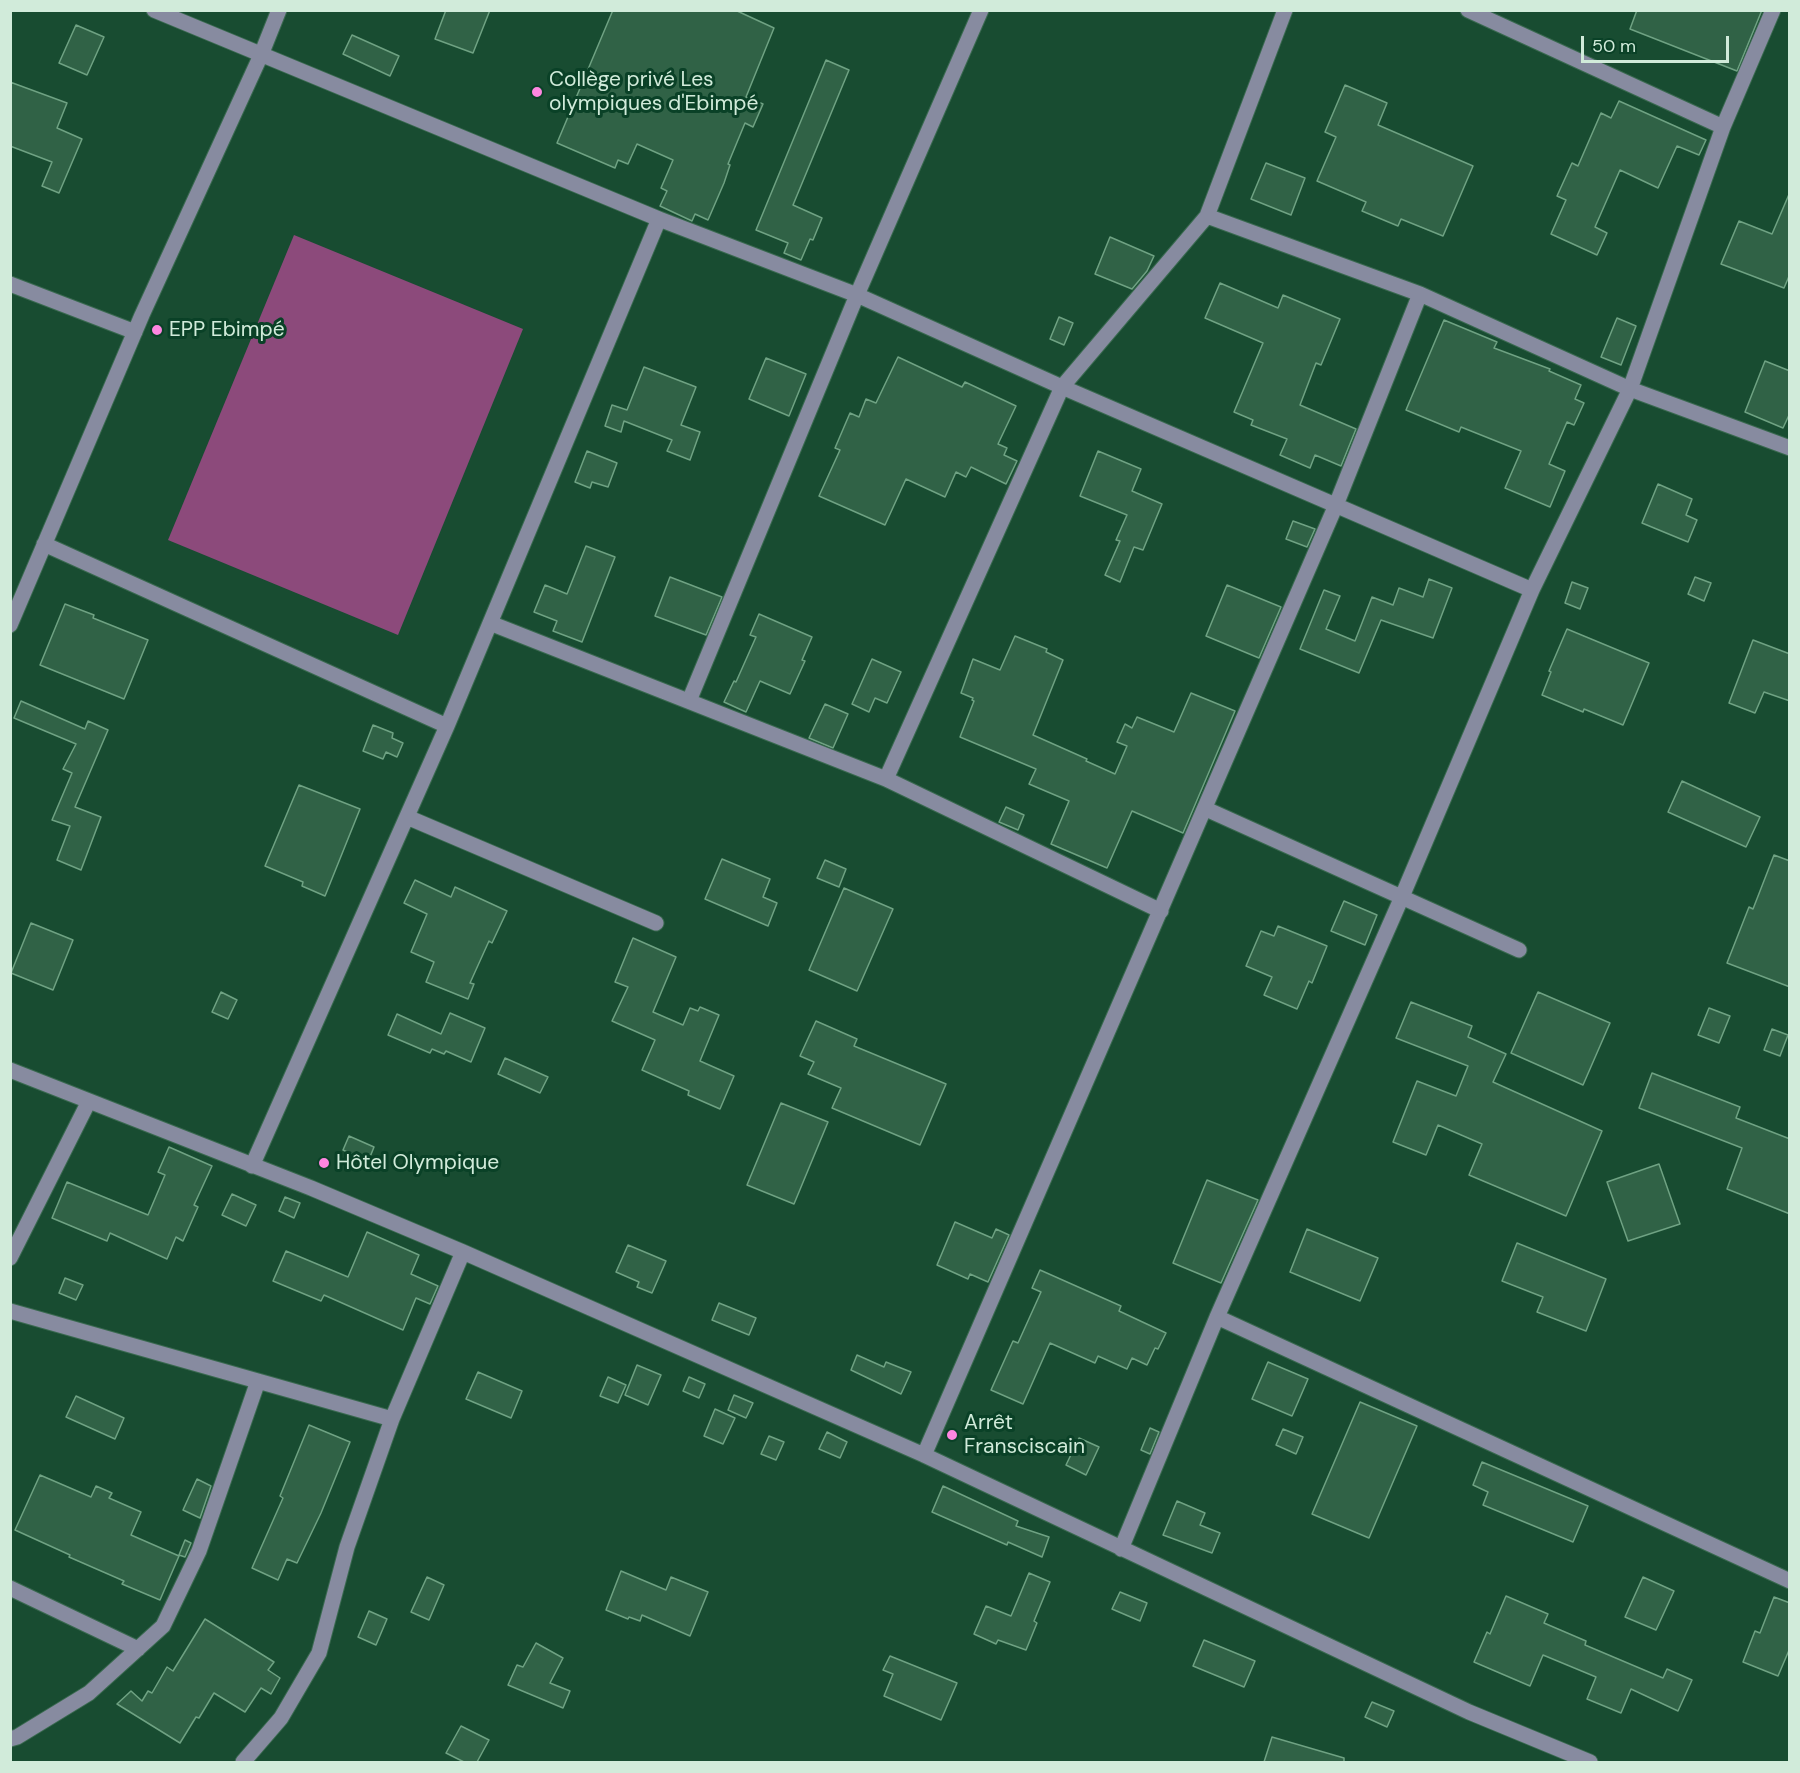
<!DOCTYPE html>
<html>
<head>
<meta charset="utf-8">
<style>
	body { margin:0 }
	#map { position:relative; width:1800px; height:1773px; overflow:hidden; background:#184c31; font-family:"DM Sans",sans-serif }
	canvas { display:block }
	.frame { position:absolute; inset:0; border:12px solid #d1ebda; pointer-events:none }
	.scale { position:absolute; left:1581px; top:36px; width:148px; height:27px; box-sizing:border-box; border:3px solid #d1ebda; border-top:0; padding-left:8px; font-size:18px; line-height:21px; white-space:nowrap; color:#d1ebda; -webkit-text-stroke:4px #0a4127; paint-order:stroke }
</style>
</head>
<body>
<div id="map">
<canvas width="1800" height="1773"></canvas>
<div class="frame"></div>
<div class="scale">50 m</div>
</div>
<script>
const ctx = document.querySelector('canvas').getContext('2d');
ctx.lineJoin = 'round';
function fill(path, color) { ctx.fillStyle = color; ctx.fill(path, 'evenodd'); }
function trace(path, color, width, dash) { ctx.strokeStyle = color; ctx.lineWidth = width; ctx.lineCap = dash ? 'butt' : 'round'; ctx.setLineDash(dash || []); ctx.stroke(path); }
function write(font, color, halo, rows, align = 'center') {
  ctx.font = font + ' "DM Sans",sans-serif'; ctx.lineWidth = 6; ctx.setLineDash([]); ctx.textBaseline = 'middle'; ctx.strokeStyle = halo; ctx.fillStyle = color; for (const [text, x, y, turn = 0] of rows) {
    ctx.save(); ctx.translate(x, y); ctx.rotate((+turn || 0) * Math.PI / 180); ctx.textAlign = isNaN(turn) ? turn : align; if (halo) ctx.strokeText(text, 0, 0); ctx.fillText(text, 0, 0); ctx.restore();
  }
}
fill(new Path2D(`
	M 294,235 L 523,329 L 398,635 L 168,540 Z`), '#8c4a7b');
const building = new Path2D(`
	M 446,10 L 490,10 L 473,53 L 435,39 Z
	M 613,10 L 735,10 L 774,28 L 746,97 L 763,104 L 753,127 L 745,123 L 728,164 L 730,165 L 724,183 L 708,220 L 695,214 L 692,221 L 660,206 L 667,191 L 661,188 L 673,160 L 637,144 L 628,164 L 618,160 L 615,168 L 557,143 Z
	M 1637,10 L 1762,10 L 1737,71 L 1630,29 Z
	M 76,25 L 104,37 L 87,75 L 59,63 Z
	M 352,35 L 399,56 L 390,76 L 343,54 Z
	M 826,60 L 849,70 L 793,205 L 822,218 L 813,240 L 810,239 L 801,260 L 784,253 L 788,243 L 756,230 Z
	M 10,82 L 67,103 L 57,128 L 82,139 L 59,193 L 42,186 L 52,162 L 10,146 Z
	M 1345,85 L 1387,103 L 1378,125 L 1473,166 L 1443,236 L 1401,219 L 1398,226 L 1362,211 L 1366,202 L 1317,181 L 1336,137 L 1325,132 Z
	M 1619,101 L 1706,140 L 1699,155 L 1677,146 L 1658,188 L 1620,170 L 1595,227 L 1607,233 L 1597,255 L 1551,234 L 1566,200 L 1557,196 L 1572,163 L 1578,166 L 1601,113 L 1611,118 Z
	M 1266,163 L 1305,178 L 1291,215 L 1251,199 Z
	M 1790,192 L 1790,274 L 1784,288 L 1721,264 L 1739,221 L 1772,234 Z
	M 1110,237 L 1154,256 L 1147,271 L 1132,289 L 1095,274 Z
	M 1220,283 L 1278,308 L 1283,295 L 1340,319 L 1321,365 L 1316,363 L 1300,405 L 1356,429 L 1341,466 L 1315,455 L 1310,468 L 1280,455 L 1287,439 L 1251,425 L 1253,420 L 1234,412 L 1263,343 L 1205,318 Z
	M 1059,317 L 1073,323 L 1064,345 L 1050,339 Z
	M 1617,318 L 1636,326 L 1621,365 L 1601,357 Z
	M 1444,320 L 1497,342 L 1494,348 L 1550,369 L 1549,371 L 1581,385 L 1575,399 L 1584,403 L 1574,425 L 1567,422 L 1549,464 L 1565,471 L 1550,507 L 1505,488 L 1521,451 L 1461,427 L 1459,432 L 1406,410 Z
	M 898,357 L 962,387 L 965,382 L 1016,406 L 998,444 L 1007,448 L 1004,455 L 1017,461 L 1006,484 L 971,467 L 966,477 L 956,472 L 945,497 L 906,479 L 885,525 L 819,496 L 840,450 L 835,448 L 850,413 L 859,417 L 866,399 L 876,403 Z
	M 766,358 L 806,374 L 789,416 L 749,399 Z
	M 1765,361 L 1790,371 L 1790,413 L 1783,428 L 1745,412 Z
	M 644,367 L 696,387 L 681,425 L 700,432 L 690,460 L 667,451 L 672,440 L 624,421 L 621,432 L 605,426 L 612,405 L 627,410 Z
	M 587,451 L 617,463 L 608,487 L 592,482 L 590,488 L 575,482 Z
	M 1098,451 L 1141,469 L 1132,491 L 1162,504 L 1143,550 L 1134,547 L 1120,582 L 1105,575 L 1120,541 L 1116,540 L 1127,515 L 1080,496 Z
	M 1658,484 L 1692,499 L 1686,515 L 1697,520 L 1688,542 L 1642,523 Z
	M 1293,521 L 1315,529 L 1307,547 L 1286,539 Z
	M 586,546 L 615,557 L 582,642 L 553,631 L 557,621 L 534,612 L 545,585 L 567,594 Z
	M 670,577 L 722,597 L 706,635 L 655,616 Z
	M 1695,577 L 1711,583 L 1704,601 L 1688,594 Z
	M 1429,579 L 1452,588 L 1433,638 L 1381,620 L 1359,673 L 1300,649 L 1324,590 L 1340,596 L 1326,629 L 1355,641 L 1372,597 L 1393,605 L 1399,588 L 1423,597 Z
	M 1572,582 L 1588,588 L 1580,609 L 1565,603 Z
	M 1227,585 L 1281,607 L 1259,658 L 1206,636 Z
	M 65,604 L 94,615 L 93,618 L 148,640 L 124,699 L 40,665 Z
	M 759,614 L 812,637 L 802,660 L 805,661 L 790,694 L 760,681 L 746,712 L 724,702 L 734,681 L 736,682 L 756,637 L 750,635 Z
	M 1567,629 L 1649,663 L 1623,725 L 1584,709 L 1583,712 L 1542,695 L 1551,672 L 1549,671 Z
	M 1015,636 L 1047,649 L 1046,652 L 1063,660 L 1033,735 L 1087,759 L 1086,761 L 1115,774 L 1127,746 L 1117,742 L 1125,724 L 1132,728 L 1137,717 L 1174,732 L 1191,693 L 1235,711 L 1183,833 L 1132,811 L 1107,868 L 1051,844 L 1069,801 L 1029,784 L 1036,769 L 960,737 L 974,701 L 972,700 L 973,698 L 961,693 L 973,659 L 1000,670 Z
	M 1753,640 L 1790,654 L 1790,701 L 1764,692 L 1755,713 L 1729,703 Z
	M 872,659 L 901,672 L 887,703 L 875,698 L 869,712 L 852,704 Z
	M 21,701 L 85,729 L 88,721 L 108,730 L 75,807 L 101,817 L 81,870 L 57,860 L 70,826 L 52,820 L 72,773 L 63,769 L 76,744 L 14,718 Z
	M 825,704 L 848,714 L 833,748 L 809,738 Z
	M 373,725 L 393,733 L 392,738 L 403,743 L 397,757 L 386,752 L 383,759 L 363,751 Z
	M 1682,781 L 1760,817 L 1746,847 L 1668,812 Z
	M 299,785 L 360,809 L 325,896 L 302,886 L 303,882 L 265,866 Z
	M 1006,807 L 1024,815 L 1018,830 L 999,822 Z
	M 1774,855 L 1790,861 L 1790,987 L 1727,963 L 1749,907 L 1753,909 Z
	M 722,859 L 770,879 L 763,897 L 777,903 L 768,926 L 705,899 Z
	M 825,860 L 846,869 L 839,887 L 817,878 Z
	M 415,880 L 451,897 L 455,887 L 507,911 L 492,943 L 489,941 L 470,983 L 474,984 L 468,999 L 426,982 L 434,962 L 411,952 L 427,914 L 404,903 Z
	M 844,888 L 893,909 L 857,991 L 809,970 Z
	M 1344,901 L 1377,915 L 1365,945 L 1331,931 Z
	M 31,923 L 73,940 L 53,990 L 11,973 Z
	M 1278,926 L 1327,946 L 1312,983 L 1309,981 L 1297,1009 L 1264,995 L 1272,977 L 1246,966 L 1261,931 L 1274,936 Z
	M 633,938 L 676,957 L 653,1012 L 683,1025 L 690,1008 L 698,1011 L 700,1007 L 719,1015 L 700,1061 L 734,1076 L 720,1109 L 688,1095 L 689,1091 L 642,1070 L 655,1040 L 612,1021 L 628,987 L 615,982 Z
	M 221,992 L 237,1000 L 228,1019 L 212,1012 Z
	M 1538,992 L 1610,1023 L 1583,1085 L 1511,1053 Z
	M 1411,1002 L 1472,1026 L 1468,1037 L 1506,1054 L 1493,1082 L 1602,1131 L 1566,1216 L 1469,1175 L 1482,1144 L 1438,1125 L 1426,1155 L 1393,1142 L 1417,1081 L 1456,1096 L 1468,1066 L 1396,1038 Z
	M 1709,1008 L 1730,1016 L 1719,1043 L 1698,1035 Z
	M 450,1013 L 485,1028 L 471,1062 L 446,1051 L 444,1054 L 432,1049 L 430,1053 L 388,1035 L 397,1014 L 441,1034 Z
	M 816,1021 L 857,1039 L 854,1046 L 946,1084 L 920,1145 L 832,1108 L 841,1088 L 808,1074 L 814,1062 L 800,1056 Z
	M 1772,1029 L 1788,1035 L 1780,1056 L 1764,1050 Z
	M 505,1058 L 548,1077 L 540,1093 L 498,1074 Z
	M 1652,1073 L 1740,1107 L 1736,1118 L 1790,1139 L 1790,1214 L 1727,1189 L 1742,1148 L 1639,1108 Z
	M 781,1103 L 828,1122 L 794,1204 L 747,1185 Z
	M 349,1136 L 374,1147 L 368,1162 L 343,1150 Z
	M 169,1147 L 212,1166 L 194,1205 L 198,1207 L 183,1241 L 176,1237 L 167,1259 L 110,1233 L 107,1241 L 52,1218 L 67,1182 L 148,1215 L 165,1175 L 158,1172 Z
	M 1659,1164 L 1680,1224 L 1628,1241 L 1607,1182 Z
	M 1207,1180 L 1258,1200 L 1221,1283 L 1173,1263 Z
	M 232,1194 L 256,1205 L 246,1226 L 222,1215 Z
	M 285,1197 L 300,1203 L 294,1218 L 279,1211 Z
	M 955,1222 L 992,1238 L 996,1229 L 1009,1235 L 988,1282 L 970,1274 L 968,1279 L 937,1265 Z
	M 1307,1229 L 1378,1258 L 1360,1301 L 1290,1272 Z
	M 367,1232 L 419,1255 L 411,1274 L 438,1286 L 430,1304 L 416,1298 L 403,1330 L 324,1295 L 321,1301 L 273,1281 L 286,1251 L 348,1277 Z
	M 1517,1243 L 1606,1279 L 1586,1331 L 1537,1312 L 1543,1297 L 1502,1281 Z
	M 628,1245 L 666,1261 L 652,1293 L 637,1287 L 639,1282 L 616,1272 Z
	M 1040,1270 L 1121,1306 L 1119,1311 L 1166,1333 L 1158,1349 L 1155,1348 L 1147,1365 L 1132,1358 L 1127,1369 L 1098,1356 L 1095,1363 L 1050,1343 L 1023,1404 L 991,1390 L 1013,1341 L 1018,1343 L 1041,1292 L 1032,1288 Z
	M 65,1278 L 83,1285 L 76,1300 L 59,1293 Z
	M 719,1303 L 756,1318 L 749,1335 L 712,1320 Z
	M 857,1355 L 884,1367 L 886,1362 L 911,1372 L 901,1394 L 851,1370 Z
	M 1268,1362 L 1308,1379 L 1292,1416 L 1252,1399 Z
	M 637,1365 L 661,1375 L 648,1405 L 625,1395 Z
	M 478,1372 L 522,1391 L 511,1418 L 466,1399 Z
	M 608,1377 L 626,1385 L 618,1403 L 600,1396 Z
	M 689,1377 L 705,1384 L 699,1398 L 683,1391 Z
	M 734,1395 L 753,1403 L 746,1418 L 728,1410 Z
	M 76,1396 L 124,1418 L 115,1439 L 66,1417 Z
	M 1360,1402 L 1417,1426 L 1369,1538 L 1312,1514 Z
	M 715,1409 L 735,1418 L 723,1444 L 704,1436 Z
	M 309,1425 L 350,1442 L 321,1513 L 297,1563 L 287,1559 L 278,1580 L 252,1568 L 283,1498 L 280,1496 Z
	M 1150,1428 L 1159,1432 L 1150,1454 L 1141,1450 Z
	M 1283,1429 L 1303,1437 L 1296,1454 L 1276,1445 Z
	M 827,1432 L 847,1442 L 840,1458 L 819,1449 Z
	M 769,1436 L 784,1442 L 776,1460 L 761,1454 Z
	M 1079,1438 L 1099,1447 L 1086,1475 L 1066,1465 Z
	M 1482,1462 L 1588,1506 L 1573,1542 L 1483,1505 L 1488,1492 L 1473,1485 Z
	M 40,1475 L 91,1497 L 96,1486 L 112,1493 L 109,1498 L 141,1512 L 131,1535 L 179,1556 L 160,1600 L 122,1584 L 124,1581 L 69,1557 L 70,1555 L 15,1530 Z
	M 197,1479 L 211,1486 L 200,1518 L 183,1510 Z
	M 943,1486 L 1018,1521 L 1016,1526 L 1049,1537 L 1042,1557 L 1008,1542 L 1007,1545 L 932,1512 Z
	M 1177,1501 L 1205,1513 L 1200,1525 L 1220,1533 L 1212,1553 L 1163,1535 Z
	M 185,1540 L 191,1543 L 185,1557 L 179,1555 Z
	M 621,1571 L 666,1590 L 671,1577 L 708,1592 L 690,1636 L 642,1615 L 640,1621 L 629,1617 L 628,1619 L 606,1610 Z
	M 1029,1573 L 1050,1582 L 1034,1621 L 1037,1623 L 1026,1650 L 998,1640 L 996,1644 L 974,1634 L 986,1606 L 1011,1616 Z
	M 427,1577 L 444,1585 L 429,1620 L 411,1612 Z
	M 1643,1577 L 1674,1591 L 1656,1630 L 1625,1617 Z
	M 1120,1592 L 1147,1603 L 1140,1621 L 1112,1609 Z
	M 1506,1596 L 1548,1614 L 1544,1623 L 1586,1641 L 1585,1645 L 1663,1678 L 1667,1669 L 1692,1680 L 1678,1711 L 1631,1689 L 1621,1713 L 1587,1699 L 1596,1677 L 1543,1655 L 1530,1686 L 1474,1662 L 1487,1632 L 1490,1634 Z
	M 1774,1597 L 1790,1603 L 1790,1648 L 1778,1676 L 1743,1662 L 1755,1631 L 1760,1633 Z
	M 369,1611 L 387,1619 L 376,1645 L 358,1637 Z
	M 205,1619 L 274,1662 L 268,1670 L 280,1678 L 271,1694 L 261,1688 L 245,1712 L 214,1693 L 199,1718 L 196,1717 L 180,1743 L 117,1704 L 131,1691 L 142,1701 L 148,1691 L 152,1693 L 167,1667 L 173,1671 Z
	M 1204,1640 L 1255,1661 L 1244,1687 L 1193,1666 Z
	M 536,1643 L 563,1658 L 550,1683 L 570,1691 L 563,1708 L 508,1685 L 517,1665 L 523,1667 Z
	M 890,1656 L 957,1683 L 941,1720 L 884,1696 L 893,1674 L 883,1670 Z
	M 1372,1702 L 1394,1711 L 1387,1727 L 1365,1717 Z
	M 461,1726 L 489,1740 L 477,1762 L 464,1762 L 446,1753 Z
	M 1272,1737 L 1344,1758 L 1344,1762 L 1264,1762 Z`);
fill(building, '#306246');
trace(building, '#6fa283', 1.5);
const minor = new Path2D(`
	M 154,10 L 659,219 L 857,295 L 1062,387 L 1532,590
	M 1468,10 L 1723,127
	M 1207,216 L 1420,294 L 1630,389 L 1790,448
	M 10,284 L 135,332
	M 44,544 L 447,726
	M 490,623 L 886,779 L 1161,911
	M 10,625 L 142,315 L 261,55 L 279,10
	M 689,701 L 857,295 L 981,10
	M 886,779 L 1062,387 L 1207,216 L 1285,10
	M 1206,809 L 1519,950
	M 407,817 L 656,923
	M 10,1070 L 311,1188 L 463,1252 L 924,1455 L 1469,1712 L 1590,1762
	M 252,1166 L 447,726 L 659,219
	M 10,1258 L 89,1101
	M 10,1311 L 392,1419
	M 1217,1317 L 1790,1581
	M 924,1455 L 1336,505 L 1420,294
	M 1121,1549 L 1217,1317 L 1401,899 L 1532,590 L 1630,389 L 1723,127 L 1773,10
	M 10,1588 L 138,1649
	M 10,1739 L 17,1737 L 89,1693 L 163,1626 L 199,1551 L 258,1381
	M 243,1762 L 281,1718 L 319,1653 L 347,1547 L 392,1419 L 463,1252`);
trace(minor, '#39694f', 17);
trace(minor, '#878ba0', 15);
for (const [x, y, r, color] of [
	[537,92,6,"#fe86e0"],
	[157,330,6,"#fe86e0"],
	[324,1163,6,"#fe86e0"],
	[952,1435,6,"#fe86e0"]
]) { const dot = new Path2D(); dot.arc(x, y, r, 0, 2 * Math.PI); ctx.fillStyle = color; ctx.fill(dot); trace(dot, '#0a4127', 2); }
write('21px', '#d1ebda', '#0a4127', [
	["Collège privé Les",549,80],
	["olympiques d'Ebimpé",549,104],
	["EPP Ebimpé",169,330],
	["Hôtel Olympique",336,1163],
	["Arrêt",964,1423],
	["Fransciscain",964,1447]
], 'left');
</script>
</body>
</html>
